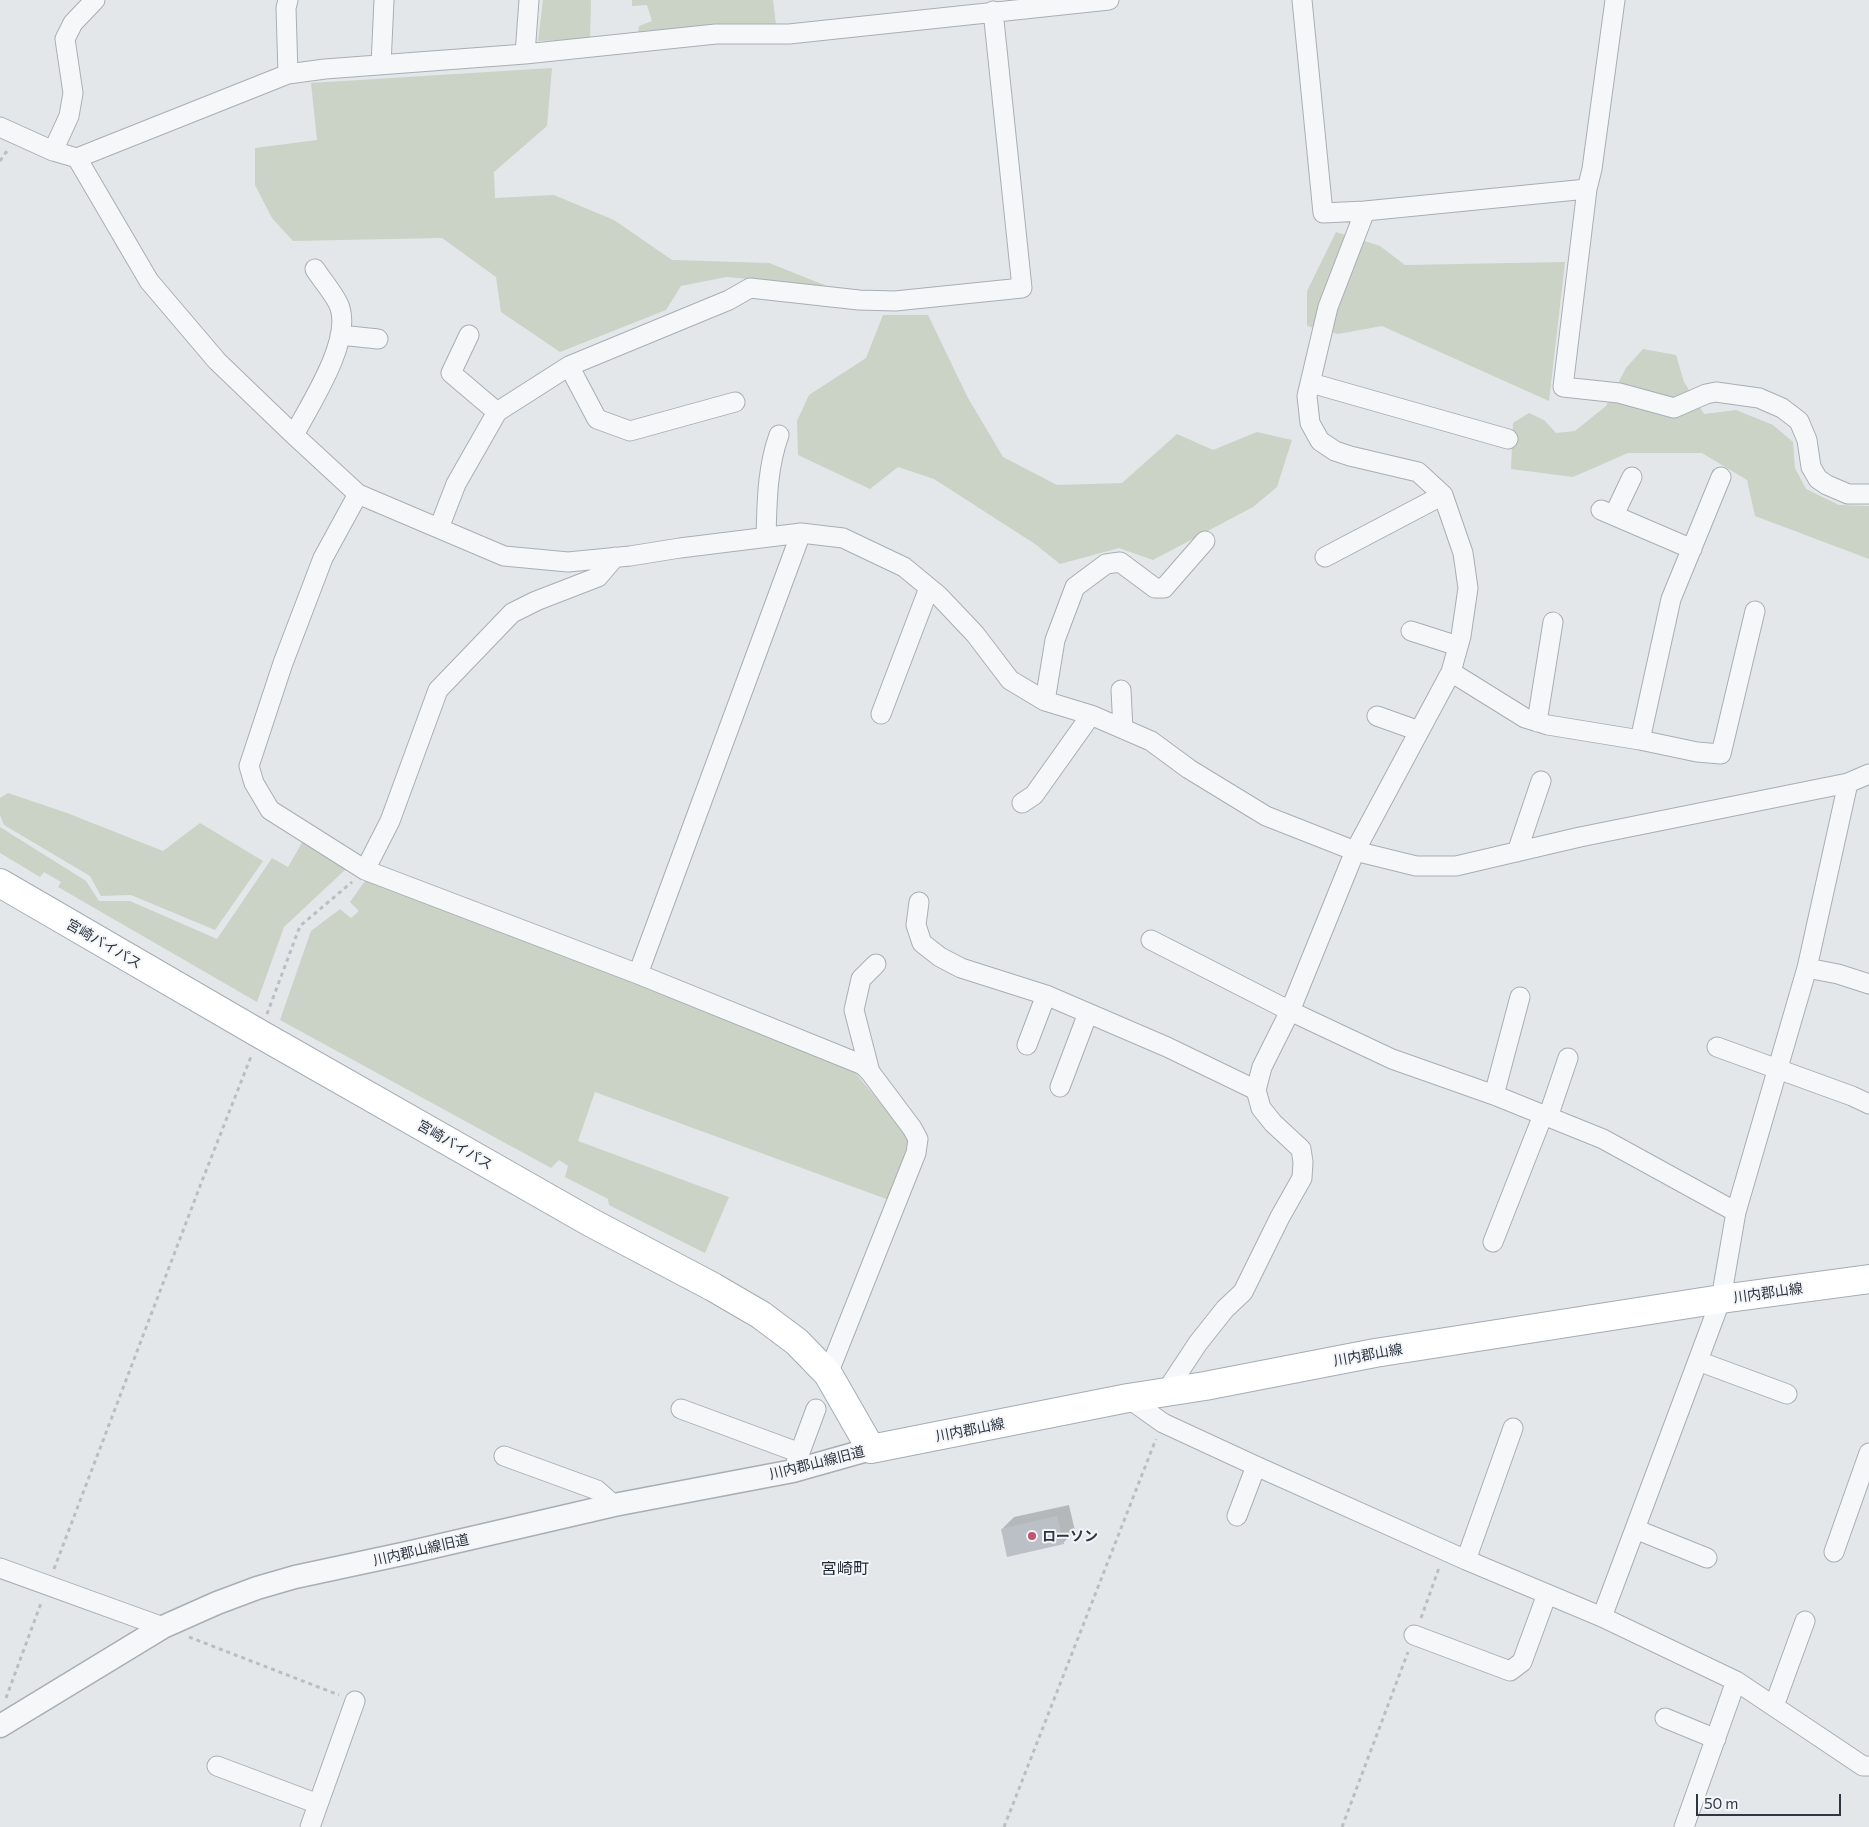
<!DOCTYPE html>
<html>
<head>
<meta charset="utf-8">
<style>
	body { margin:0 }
	#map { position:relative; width:1869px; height:1827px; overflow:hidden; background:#e3e7ea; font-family:Commissioner,sans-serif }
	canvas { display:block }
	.scale { position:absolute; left:1696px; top:1794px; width:145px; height:22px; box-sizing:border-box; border:2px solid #2d3641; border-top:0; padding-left:6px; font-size:15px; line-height:18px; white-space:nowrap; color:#2d3641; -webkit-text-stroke:4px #f3f5f8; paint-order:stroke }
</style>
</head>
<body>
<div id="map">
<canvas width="1869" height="1827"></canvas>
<div class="scale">50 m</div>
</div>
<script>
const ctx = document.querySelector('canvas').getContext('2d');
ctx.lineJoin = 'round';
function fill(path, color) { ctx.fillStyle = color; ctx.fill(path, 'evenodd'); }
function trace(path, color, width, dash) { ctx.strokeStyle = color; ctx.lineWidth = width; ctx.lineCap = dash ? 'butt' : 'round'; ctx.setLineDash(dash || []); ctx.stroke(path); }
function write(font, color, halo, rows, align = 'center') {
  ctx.font = font + ' Commissioner,"Noto Sans JP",sans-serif'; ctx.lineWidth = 4; ctx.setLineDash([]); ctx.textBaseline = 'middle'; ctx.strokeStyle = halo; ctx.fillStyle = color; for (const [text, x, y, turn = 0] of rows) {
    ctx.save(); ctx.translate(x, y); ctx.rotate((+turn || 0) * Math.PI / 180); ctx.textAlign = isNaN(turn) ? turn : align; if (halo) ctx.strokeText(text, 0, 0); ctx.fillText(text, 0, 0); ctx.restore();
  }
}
fill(new Path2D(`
	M 543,0 L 591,0 L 590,39 L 538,41 Z
	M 632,0 L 773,0 L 776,25 L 638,34 L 639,26 L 652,21 L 647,5 L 632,6 Z
	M 552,68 L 547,126 L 494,172 L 495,198 L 554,195 L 614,220 L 672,260 L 769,263 L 827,286 L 726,277 L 681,286 L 666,310 L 560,352 L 501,312 L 496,277 L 442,238 L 293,241 L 272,218 L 255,185 L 255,148 L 317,140 L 311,83 Z
	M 1336,232 L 1380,246 L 1405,265 L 1565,262 L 1549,401 L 1382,326 L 1338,334 L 1307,326 L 1307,291 Z
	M 883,315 L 928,315 L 968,398 L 1003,457 L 1057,485 L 1122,483 L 1177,434 L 1213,450 L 1257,432 L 1292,440 L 1277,487 L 1253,507 L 1153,560 L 1119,548 L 1060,564 L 1035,544 L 934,479 L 898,467 L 870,489 L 798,455 L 797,421 L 809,395 L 866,358 Z
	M 1643,349 L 1676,355 L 1684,382 L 1704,414 L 1736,410 L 1773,425 L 1793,442 L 1795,468 L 1806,489 L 1839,505 L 1869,506 L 1869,559 L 1755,516 L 1747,480 L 1702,453 L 1628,453 L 1573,477 L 1511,469 L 1513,423 L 1529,413 L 1544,420 L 1556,433 L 1575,431 L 1606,406 L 1626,368 Z
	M 8,793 L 67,813 L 163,851 L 200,823 L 263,861 L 215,930 L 131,895 L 101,896 L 90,876 L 4,825 L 0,815 L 0,798 Z
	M 0,827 L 86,881 L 99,901 L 130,901 L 217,939 L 272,858 L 288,867 L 304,839 L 347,868 L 284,927 L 257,1002 L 58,887 L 61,882 L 44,872 L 40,877 L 0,853 Z
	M 367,878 L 853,1070 L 910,1139 L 889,1200 L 595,1092 L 578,1141 L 729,1197 L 705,1253 L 609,1205 L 608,1199 L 565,1177 L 568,1166 L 559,1160 L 551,1168 L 280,1020 L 311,931 L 340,909 L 351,918 L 359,911 L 350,902 Z`), '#cad3c5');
fill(new Path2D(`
	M 1069,1505 L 1075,1531 L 1063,1543 L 1002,1529 L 1014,1517 Z`), '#0003');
fill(new Path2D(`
	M 1057,1516 L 1064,1544 L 1007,1557 L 1001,1529 Z`), '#bbc0c7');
const minor = new Path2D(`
	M 1615,0 L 1592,169 L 1587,189 L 1563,387 L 1619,393 L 1674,408 L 1706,394 L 1716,392 L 1759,398 L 1782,408 L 1799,421 L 1807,440 L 1811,467 L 1818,479 L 1827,485 L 1848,494 L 1869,494
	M 525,54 L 529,0
	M 381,65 L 384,0
	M 288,74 L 286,8 L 288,0
	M 0,127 L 53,151 L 77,158 L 288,74 L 325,69 L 525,54 L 716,34 L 789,34 L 1109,0
	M 53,151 L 69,116 L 73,93 L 65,39 L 73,23 L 95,0
	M 77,158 L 149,281 L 217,361 L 294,435 L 358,494 L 504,556 L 568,562 L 630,556 L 680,548 L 801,533 L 843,538 L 904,567 L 938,595 L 975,634 L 1010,680 L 1045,701 L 1091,715 L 1151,741 L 1189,769 L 1266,816 L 1355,851 L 1416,866 L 1456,866 L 1580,837 L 1848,783 L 1869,774
	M 1365,211 L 1587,189
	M 340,335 L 378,339
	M 469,335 L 451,373 L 497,412
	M 569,366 L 597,419 L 630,431 L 735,402
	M 1311,383 L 1508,439
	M 294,435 C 310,404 351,343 340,308 C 337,297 321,279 315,269
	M 358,494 L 323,558 L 283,663 L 249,766 L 254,783 L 270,810 L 365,870 L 638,974 L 863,1065 L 870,1072 L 912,1128 L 918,1139 L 916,1153 L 828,1374
	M 1601,510 L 1692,549
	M 1614,515 L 1632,477
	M 439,528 L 456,484 L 497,412 L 569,366 L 729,300 L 750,288 L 859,300 L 895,301 L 1022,288 L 993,11
	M 766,537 C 767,503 767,468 779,435
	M 1325,557 L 1443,495
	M 1411,631 L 1458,646
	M 1451,672 L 1525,718 L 1548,725 L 1640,740 L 1697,752 L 1721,754 L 1755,611
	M 1121,690 L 1123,729
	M 1045,701 L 1055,640 L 1075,587 L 1106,564 L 1120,562 L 1155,588 L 1164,588 L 1205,541
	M 881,714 L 929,588
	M 1377,716 L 1419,731
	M 1537,722 L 1553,622
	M 1640,740 L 1671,599 L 1721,477
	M 1022,803 L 1034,795 L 1091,715
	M 1517,852 L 1541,781
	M 365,870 L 390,821 L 438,690 L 512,613 L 536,601 L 598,577 L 615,557
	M 919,902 L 916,925 L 922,943 L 940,957 L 961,968 L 1046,995
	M 1151,940 L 1290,1011 L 1392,1059 L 1494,1095 L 1603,1139 L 1736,1212
	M 1807,968 L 1838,974 L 1869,984
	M 638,974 L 801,533
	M 1027,1045 L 1046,995 L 1167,1047 L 1256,1090
	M 1717,1047 L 1852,1096 L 1869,1104
	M 870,1072 L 854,1010 L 861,979 L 876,964
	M 1060,1087 L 1088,1013
	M 1494,1095 L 1520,997
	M 1548,1117 L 1568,1058
	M 1493,1242 L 1543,1115
	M 1698,1361 L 1787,1394
	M 1165,1393 L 1198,1343 L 1225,1309 L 1243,1292 L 1280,1217 L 1302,1178 L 1303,1162 L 1301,1149 L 1273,1123 L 1261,1108 L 1256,1090 L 1262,1067 L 1290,1011 L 1355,851 L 1451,672 L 1461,636 L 1468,588 L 1463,553 L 1443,495 L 1418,472 L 1350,456 L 1335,451 L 1320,441 L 1310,423 L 1307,396 L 1328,307 L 1365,211 L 1323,213 L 1302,0
	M 1128,1398 L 1163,1423 L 1256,1466 L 1466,1560 L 1602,1617 L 1736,1681 L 1863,1766 L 1869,1766
	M 681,1409 L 800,1453
	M 504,1456 L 597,1490 L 614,1505
	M 796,1463 L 816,1409
	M 1237,1516 L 1256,1466
	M 1635,1529 L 1707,1558
	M 1834,1552 L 1869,1453
	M 1466,1560 L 1513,1428
	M 0,1568 L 163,1627
	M 1602,1617 L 1721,1299 L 1736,1212 L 1807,968 L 1848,783
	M 1414,1635 L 1510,1671 L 1522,1662 L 1547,1594
	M 1774,1706 L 1805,1621
	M 1665,1718 L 1716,1739
	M 217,1766 L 318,1804
	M 310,1827 L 355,1701
	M 1684,1827 L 1736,1681`);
const tertiary = new Path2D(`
	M 0,1726 L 163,1627 L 217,1603 L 257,1588 L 295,1577 L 407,1553 L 614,1505 L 793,1471 L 871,1449`);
const primary = new Path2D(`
	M 0,883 L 260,1034 L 590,1222 L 713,1287 L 761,1315 L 797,1342 L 828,1374 L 871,1449 L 1128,1398 L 1205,1386 L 1375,1353 L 1721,1299 L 1869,1279`);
trace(minor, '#a9aeb4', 21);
trace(tertiary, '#a9aeb4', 25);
trace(primary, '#a4acb5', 30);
trace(new Path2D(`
	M 0,161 L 7,151
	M 267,1014 L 300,926 L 352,882
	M 54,1569 L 202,1181 L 252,1054
	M 1421,1618 L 1439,1568
	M 189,1637 L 339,1695
	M 6,1698 L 41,1603
	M 1004,1827 L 1156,1439
	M 1342,1827 L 1408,1652`), '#babdc2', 3, [4, 4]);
trace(minor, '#f6f7f9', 19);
trace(tertiary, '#f6f7f9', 22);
trace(primary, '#fff', 28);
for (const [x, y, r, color] of [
	[1032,1536,5,"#c35470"]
]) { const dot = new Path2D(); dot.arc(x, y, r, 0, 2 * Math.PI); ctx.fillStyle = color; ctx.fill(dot); trace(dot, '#f3f5f8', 2); }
write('14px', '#2d3641', '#f3f5f8', [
	["宮崎バイパス",104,944,30],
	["宮崎バイパス",455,1145,30],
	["川内郡山線",1768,1293,-8],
	["川内郡山線",1368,1355,-10],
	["川内郡山線",970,1430,-11],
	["川内郡山線旧道",817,1463,-14],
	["川内郡山線旧道",421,1550,-13]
]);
write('bold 14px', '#2d3641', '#f3f5f8', [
	["ローソン",1042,1536]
], 'left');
write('16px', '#1e2732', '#f3f5f8', [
	["宮崎町",845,1569]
]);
</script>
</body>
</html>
